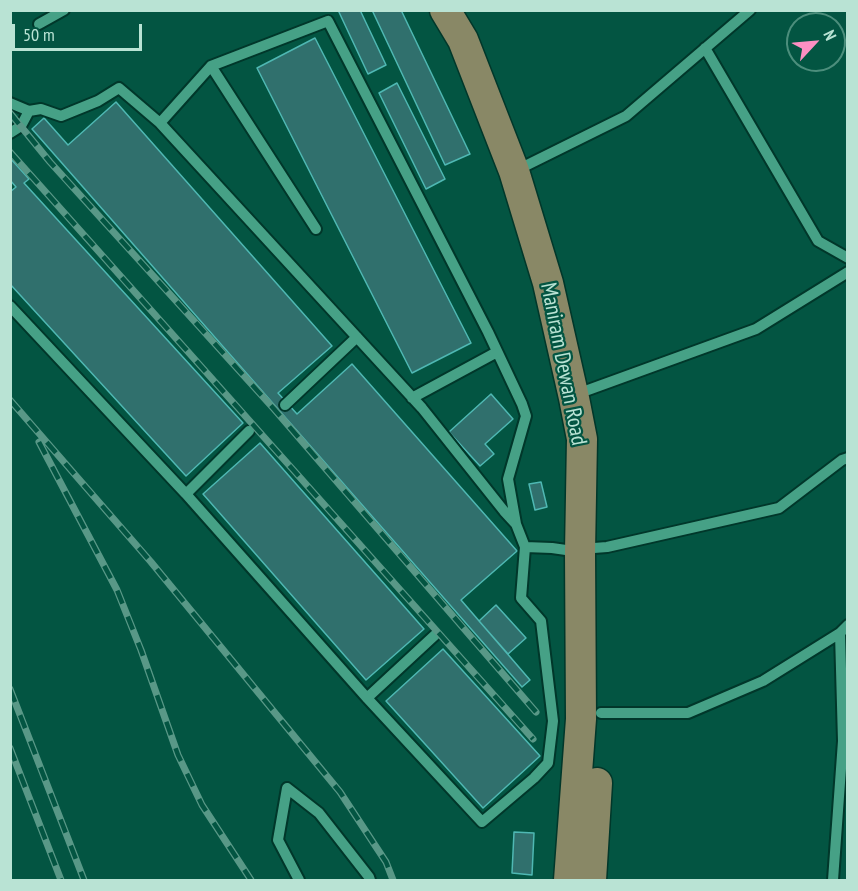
<!DOCTYPE html>
<html>
<head>
<meta charset="utf-8">
<style>
	body { margin:0 }
	#map { position:relative; width:858px; height:891px; overflow:hidden; background:#035542; font-family:"PT Sans Narrow",sans-serif }
	canvas { display:block }
	.frame { position:absolute; inset:0; border:12px solid #b9e3d4; pointer-events:none }
	.north { position:absolute; left:786px; top:12px; width:60px; height:60px; box-sizing:border-box; background:#035542; border:2px solid #4c8e7c; border-radius:50%; rotate:64deg; font-size:16px; font-weight:700; line-height:24px; text-align:center; color:#b9e3d4 }
	.north::after { content:''; display:block; margin:auto; width:21px; height:27px; background:#fc8fc2; clip-path:polygon(50% 0,100% 100%,50% 72%,0 100%) }
	.scale { position:absolute; left:12px; top:24px; width:130px; height:27px; box-sizing:border-box; border:3px solid #b9e3d4; border-top:0; padding-left:8px; font-size:18px; line-height:21px; white-space:nowrap; color:#b9e3d4; -webkit-text-stroke:4px #035542; paint-order:stroke }
</style>
</head>
<body>
<div id="map">
<canvas width="858" height="891"></canvas>
<div class="frame"></div>
<div class="north">N</div>
<div class="scale">50 m</div>
</div>
<script>
const ctx = document.querySelector('canvas').getContext('2d');
ctx.lineJoin = 'round';
function fill(path, color) { ctx.fillStyle = color; ctx.fill(path, 'evenodd'); }
function trace(path, color, width, dash) { ctx.strokeStyle = color; ctx.lineWidth = width; ctx.lineCap = dash ? 'butt' : 'round'; ctx.setLineDash(dash || []); ctx.stroke(path); }
function write(font, color, halo, rows, align = 'center') {
  ctx.font = font + ' "PT Sans Narrow",sans-serif'; ctx.lineWidth = 4.5; ctx.setLineDash([]); ctx.textBaseline = 'middle'; ctx.strokeStyle = halo; ctx.fillStyle = color; for (const [text, x, y, turn = 0] of rows) {
    ctx.save(); ctx.translate(x, y); ctx.rotate((+turn || 0) * Math.PI / 180); ctx.textAlign = isNaN(turn) ? turn : align; if (halo) ctx.strokeText(text, 0, 0); ctx.fillText(text, 0, 0); ctx.restore();
  }
}
const building = new Path2D(`
	M 338,10 L 360,10 L 386,65 L 368,74 Z
	M 372,10 L 401,10 L 470,154 L 445,165 Z
	M 315,38 L 471,343 L 412,373 L 257,68 Z
	M 397,83 L 445,179 L 426,189 L 379,93 Z
	M 116,102 L 332,346 L 278,393 L 297,414 L 352,364 L 517,551 L 461,600 L 530,680 L 522,687 L 32,129 L 44,118 L 68,145 Z
	M 10,158 L 29,179 L 24,183 L 243,423 L 186,476 L 10,284 L 10,192 L 16,187 L 10,180 Z
	M 491,394 L 513,419 L 485,444 L 494,454 L 480,466 L 449,432 Z
	M 260,443 L 424,629 L 366,680 L 203,494 Z
	M 541,482 L 547,507 L 535,510 L 529,484 Z
	M 496,605 L 526,638 L 508,654 L 479,621 Z
	M 443,649 L 540,756 L 483,808 L 386,701 Z
	M 514,832 L 534,833 L 532,875 L 512,873 Z`);
fill(building, '#30706d');
trace(building, '#4fb8b3', 1.5);
const minor = new Path2D(`
	M 39,24 L 64,10
	M 705,48 L 818,241 L 848,258
	M 211,66 L 316,229
	M 10,103 L 29,111
	M 160,123 L 211,66 L 328,21 L 488,332 L 522,404 L 526,416 L 508,479 L 516,524
	M 10,133 L 21,126 L 29,111 L 41,109 L 61,116 L 98,101 L 119,88 L 160,123 L 422,408 L 504,511 L 516,524 L 525,547 L 552,548 L 580,552 L 594,548 L 607,547 L 779,508 L 842,460 L 848,458
	M 517,170 L 626,116 L 750,10
	M 10,306 L 186,494 L 367,698 L 482,822 L 534,778 L 548,763 L 553,721 L 541,621 L 521,598 L 525,547
	M 588,390 L 756,329 L 848,272
	M 412,398 L 497,352
	M 285,405 L 357,337
	M 186,494 L 249,431
	M 367,698 L 435,635
	M 601,713 L 688,713 L 763,681 L 840,633 L 848,625
	M 299,880 L 278,840 L 287,788 L 319,813 L 369,877 L 370,880
	M 833,880 L 843,741 L 840,633`);
const major = new Path2D(`
	M 445,10 L 463,40 L 514,171 L 548,283 L 574,398 L 582,439 L 580,552 L 581,719 L 569,880
	M 591,880 L 597,783`);
trace(minor, '#01372a', 14);
trace(major, '#01372a', 33);
trace(minor, '#46a186', 10);
trace(major, '#898866', 30);
const rail = new Path2D(`
	M 10,113 L 50,162 L 274,409 L 536,712
	M 10,152 L 533,739
	M 10,400 L 30,423 L 151,562 L 340,792 L 386,862 L 393,880
	M 39,442 L 117,590 L 141,650 L 178,755 L 202,805 L 251,880
	M 10,689 L 84,880
	M 10,748 L 61,880`);
trace(rail, '#599887', 7);
trace(rail, '#035542', 4.5, [14]);
write('22px', '#b9e3d4', '#035542', [
	["Maniram Dewan Road",563,364,79]
]);
</script>
</body>
</html>
